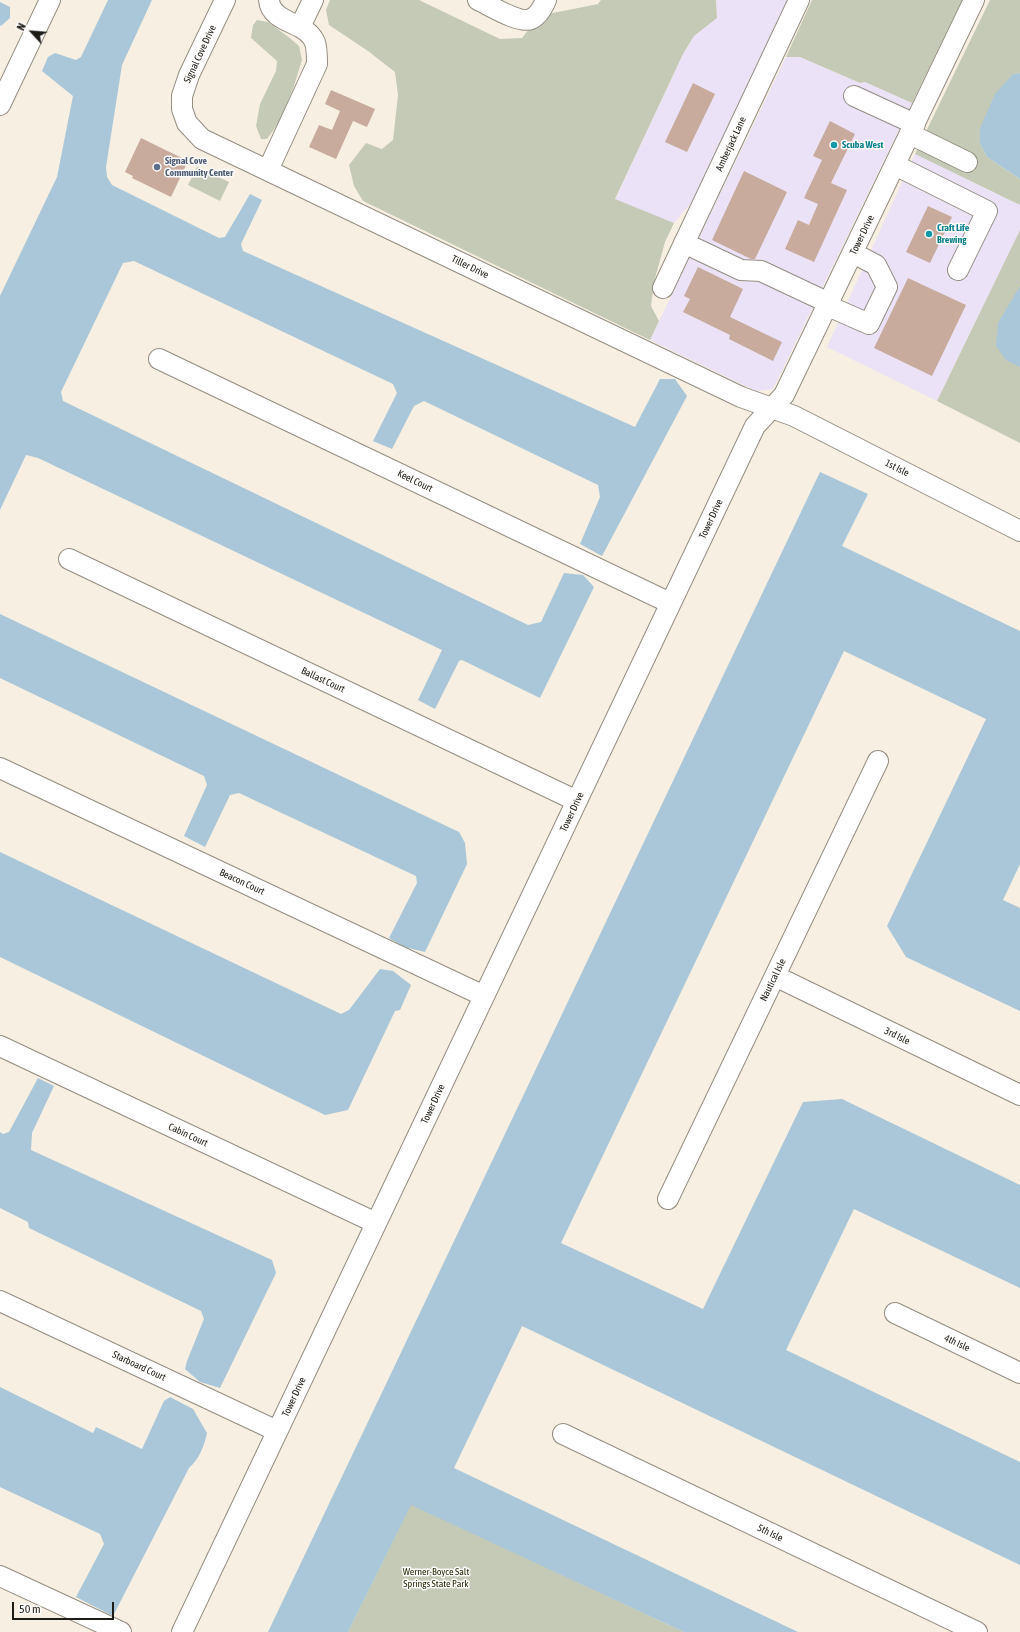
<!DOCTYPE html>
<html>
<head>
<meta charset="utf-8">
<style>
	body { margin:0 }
	#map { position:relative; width:1020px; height:1632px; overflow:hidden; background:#f6efe2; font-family:"Asap Condensed",sans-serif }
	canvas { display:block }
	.north { position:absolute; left:12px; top:12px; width:40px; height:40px; -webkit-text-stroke:3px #fffdfb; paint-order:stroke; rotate:296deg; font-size:11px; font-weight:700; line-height:16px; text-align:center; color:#1e1c17 }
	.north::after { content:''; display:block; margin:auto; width:14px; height:18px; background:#1e1c17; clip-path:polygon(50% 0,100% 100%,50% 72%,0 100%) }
	.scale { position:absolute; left:12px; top:1602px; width:102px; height:18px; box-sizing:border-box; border:2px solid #1e1c17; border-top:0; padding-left:5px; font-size:12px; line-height:14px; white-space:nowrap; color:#1e1c17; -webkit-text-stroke:3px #fffdfb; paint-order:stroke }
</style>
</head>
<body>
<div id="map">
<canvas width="1020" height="1632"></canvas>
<div class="north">N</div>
<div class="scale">50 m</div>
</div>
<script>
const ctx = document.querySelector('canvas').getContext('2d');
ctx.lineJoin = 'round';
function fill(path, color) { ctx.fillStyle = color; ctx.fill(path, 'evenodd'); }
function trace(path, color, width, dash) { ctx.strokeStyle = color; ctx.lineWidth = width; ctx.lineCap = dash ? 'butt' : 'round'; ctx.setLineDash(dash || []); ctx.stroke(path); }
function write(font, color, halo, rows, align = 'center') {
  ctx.font = font + ' "Asap Condensed",sans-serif'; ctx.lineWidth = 3; ctx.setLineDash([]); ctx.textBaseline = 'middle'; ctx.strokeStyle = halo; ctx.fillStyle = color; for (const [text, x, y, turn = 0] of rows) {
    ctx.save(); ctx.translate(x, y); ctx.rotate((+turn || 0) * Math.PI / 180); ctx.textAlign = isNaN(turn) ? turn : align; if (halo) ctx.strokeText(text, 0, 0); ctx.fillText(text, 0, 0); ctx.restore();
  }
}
fill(new Path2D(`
	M 716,0 L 787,0 L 691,203 L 674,223 L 615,200 L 683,54 L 694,36 L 717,18 Z
	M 786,57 L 800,57 L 860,83 L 865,82 L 912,103 L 773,389 L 756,391 L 650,340 Z
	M 915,154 L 1020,205 L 1020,230 L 937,401 L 827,347 Z`), '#ebe2f7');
fill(new Path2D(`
	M 330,0 L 419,0 L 500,39 L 522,38 L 533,24 L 548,14 L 598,4 L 601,0 L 716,0 L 717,18 L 694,36 L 683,54 L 615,199 L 674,223 L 665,242 L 654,282 L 651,306 L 659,321 L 650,340 L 363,201 L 354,186 L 349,165 L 366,143 L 382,149 L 393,140 L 398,95 L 395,72 L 368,51 L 329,25 L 326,10 Z
	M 812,0 L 962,0 L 912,103 L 865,82 L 860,83 L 800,57 L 786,57 Z
	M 990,0 L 1020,0 L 1020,73 L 1013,74 L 980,128 L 980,144 L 987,157 L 1020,179 L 1020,205 L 915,154 Z
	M 257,20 L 268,22 L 291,39 L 299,46 L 302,60 L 294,86 L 280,121 L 267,139 L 261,139 L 256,126 L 260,104 L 276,71 L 277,61 L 251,38 L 253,25 Z
	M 197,167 L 229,182 L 220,201 L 188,185 Z
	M 1020,230 L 1020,443 L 937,401 Z
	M 411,1504 L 684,1632 L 348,1632 Z`), '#c5cab7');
fill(new Path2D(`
	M 108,0 L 152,0 L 122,65 L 106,167 L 107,177 L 112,185 L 219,238 L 225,237 L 250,194 L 262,200 L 241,244 L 243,251 L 635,427 L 660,379 L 675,379 L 687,396 L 602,556 L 580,544 L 600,497 L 598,485 L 424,401 L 414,406 L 392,449 L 373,441 L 397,393 L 393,384 L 134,261 L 123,263 L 61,392 L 63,401 L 528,625 L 541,622 L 564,573 L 583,575 L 594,587 L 540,698 L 462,660 L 459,661 L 435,709 L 418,700 L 442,650 L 38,458 L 26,455 L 0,510 L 0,296 L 57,177 L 73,96 L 42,71 L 48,57 L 55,53 L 76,60 L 81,57 Z
	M 0,2 L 10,7 L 10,18 L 1,26 L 0,25 Z
	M 1020,73 L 1020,179 L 987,157 L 980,144 L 980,128 L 995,94 L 1013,74 Z
	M 1020,286 L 1020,367 L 1006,360 L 996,346 L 998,323 Z
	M 820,472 L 868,494 L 842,546 L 1020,631 L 1020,864 L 1003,900 L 1020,908 L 1020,1011 L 906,957 L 887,926 L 986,719 L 844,651 L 561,1243 L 703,1309 L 803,1102 L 842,1099 L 1020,1185 L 1020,1288 L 854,1209 L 786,1350 L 1020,1462 L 1020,1565 L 522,1326 L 454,1468 L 798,1632 L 684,1632 L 411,1505 L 348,1632 L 268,1632 Z
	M 0,614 L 459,832 L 465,843 L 467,864 L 425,952 L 404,947 L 389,938 L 417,883 L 416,876 L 239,793 L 230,795 L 205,847 L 184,836 L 207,785 L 204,776 L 0,678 Z
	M 0,852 L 341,1014 L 349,1010 L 380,969 L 393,971 L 411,985 L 400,1010 L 395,1011 L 348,1110 L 325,1115 L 0,957 Z
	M 38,1078 L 54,1086 L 32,1133 L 31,1150 L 272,1260 L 276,1273 L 220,1388 L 200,1382 L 185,1369 L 187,1361 L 204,1319 L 201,1311 L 29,1228 L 28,1222 L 0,1208 L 0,1132 L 3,1134 L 9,1132 Z
	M 0,1387 L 93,1433 L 96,1427 L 142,1449 L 164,1401 L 170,1397 L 193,1409 L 207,1433 C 204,1447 199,1459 189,1468 L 113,1616 L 76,1597 L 104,1544 L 100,1534 L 0,1487 Z`), '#a9c7d8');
fill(new Path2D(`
	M 693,83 L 715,94 L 687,152 L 665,142 Z
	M 331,90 L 375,109 L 367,127 L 353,121 L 336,159 L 309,147 L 319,125 L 332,130 L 340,111 L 325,104 Z
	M 830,121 L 855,134 L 831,183 L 847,190 L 814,262 L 785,249 L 798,220 L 809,225 L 818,204 L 804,198 L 822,160 L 813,156 Z
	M 141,138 L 188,161 L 171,197 L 132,178 L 133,176 L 125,172 Z
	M 744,171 L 787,192 L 755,259 L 751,259 L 712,240 Z
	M 928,206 L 952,217 L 930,263 L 906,252 Z
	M 698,267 L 743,289 L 730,317 L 782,342 L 773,361 L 729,339 L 730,335 L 683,312 L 690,299 L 684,296 Z
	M 908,278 L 966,305 L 932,376 L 874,348 Z`), '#c8ab9c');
const minor = new Path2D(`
	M 225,0 L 189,75 L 182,96 L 182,109 L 187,123 L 202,139 L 741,397 L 794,416 L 1020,531
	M 269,0 C 270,16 288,21 300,27 L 313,0
	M 478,0 C 489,5 519,24 531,19 C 538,16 543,7 546,0
	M 854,96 L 915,124
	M 0,105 L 50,0
	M 910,134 L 967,162
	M 895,165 L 987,211 L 958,270
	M 268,170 L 317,64 C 317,45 317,37 300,27
	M 684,243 L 741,270 L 761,271 L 829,303
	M 663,288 L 799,0
	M 828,306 L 869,324 L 887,287 L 876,265 L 853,253
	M 159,359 L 670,603
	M 69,559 L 577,801
	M 0,768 L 484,996
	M 775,976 L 1020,1095
	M 0,1046 L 376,1223
	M 668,1199 L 878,761
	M 0,1301 L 277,1431
	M 895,1313 L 1020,1373
	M 563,1434 L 977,1632
	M 0,1576 L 121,1632
	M 182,1632 L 755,426 L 784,395 L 974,0`);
trace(minor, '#948d81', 22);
trace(minor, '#fff', 20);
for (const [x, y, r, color] of [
	[834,145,4,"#0f9aa8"],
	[157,167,4,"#5c6f8a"],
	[929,234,4,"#0f9aa8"]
]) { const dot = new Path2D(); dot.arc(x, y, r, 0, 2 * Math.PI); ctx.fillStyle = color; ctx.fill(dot); trace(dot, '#fffdfb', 1.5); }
write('10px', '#1e1c17', '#fffdfb', [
	["Signal Cove Drive",200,54,-65],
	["Amberjack Lane",731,144,-65],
	["Tower Drive",862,235,-64],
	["Tiller Drive",470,267,26],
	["1st Isle",897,468,27],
	["Keel Court",415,481,26],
	["Tower Drive",711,519,-65],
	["Ballast Court",323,680,25],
	["Tower Drive",572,812,-65],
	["Beacon Court",242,882,25],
	["Nautical Isle",773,980,-64],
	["3rd Isle",897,1036,26],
	["Tower Drive",433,1104,-65],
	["Cabin Court",188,1135,25],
	["4th Isle",957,1343,25],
	["Starboard Court",139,1366,25],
	["Tower Drive",294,1397,-65],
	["5th Isle",770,1533,26]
]);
write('bold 10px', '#0d838f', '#fffdfb', [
	["Scuba West",842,145],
	["Craft Life",937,228],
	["Brewing",937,240]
], 'left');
write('bold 10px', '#4e5e75', '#fffdfb', [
	["Signal Cove",165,161],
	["Community Center",165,173]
], 'left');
write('10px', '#262d08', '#fffdfb', [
	["Werner-Boyce Salt",436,1572],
	["Springs State Park",436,1584]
]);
</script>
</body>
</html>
